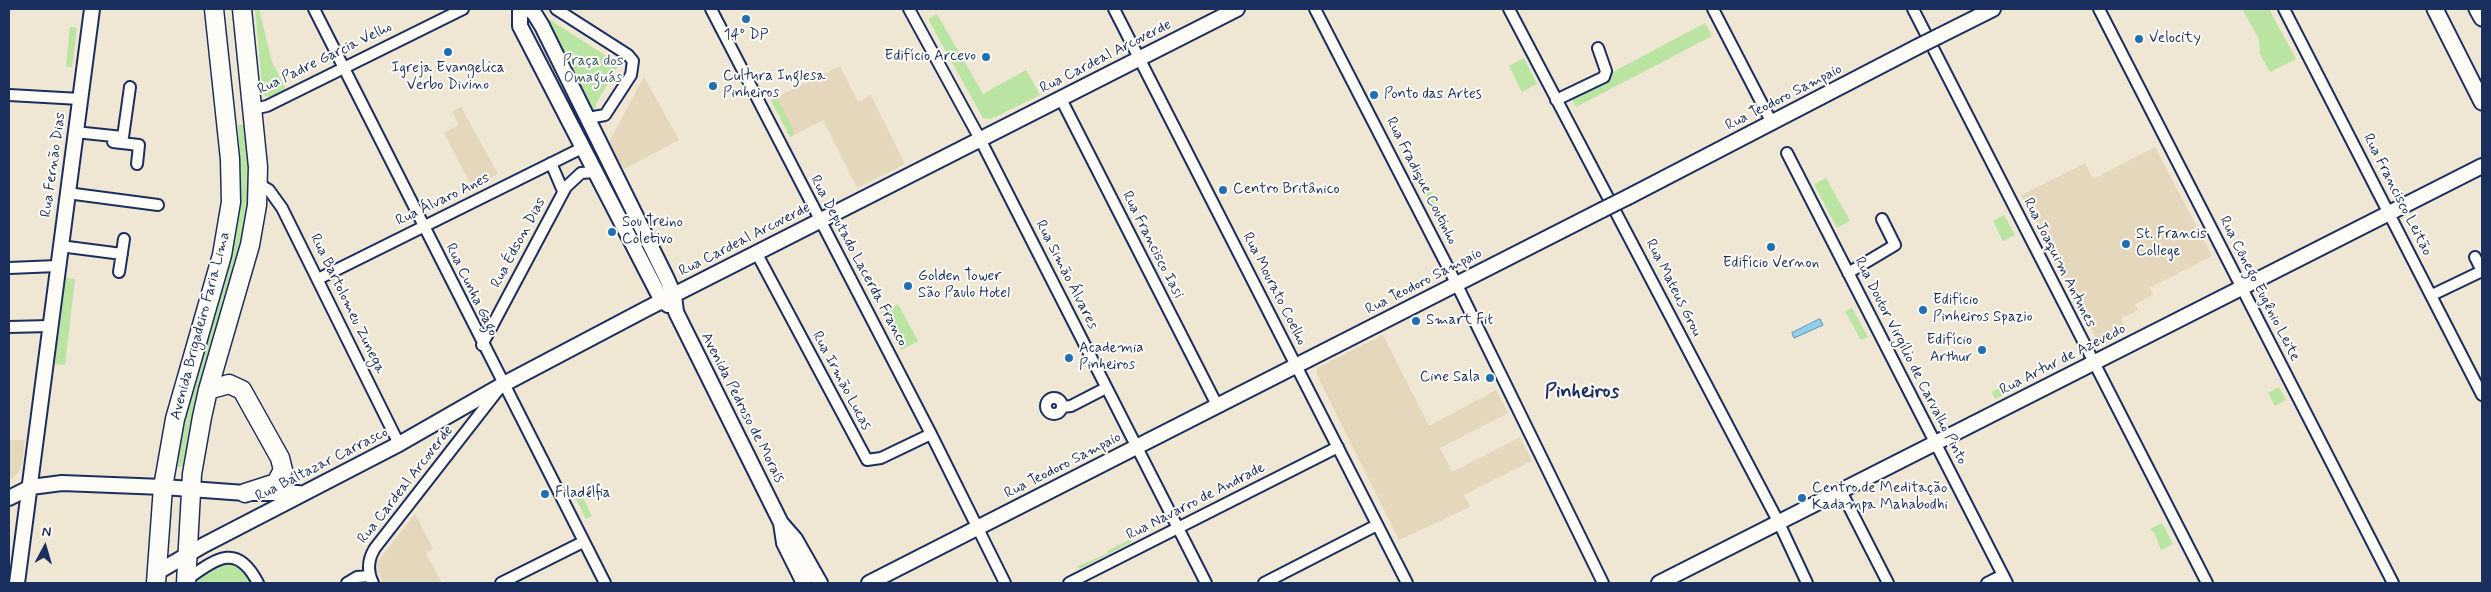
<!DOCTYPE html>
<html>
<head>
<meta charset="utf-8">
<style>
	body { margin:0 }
	#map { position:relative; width:2491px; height:592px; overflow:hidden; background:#efe6d4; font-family:Mynerve,sans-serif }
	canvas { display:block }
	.frame { position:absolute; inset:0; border:10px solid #1b2f5e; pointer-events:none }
	.north { position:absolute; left:20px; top:522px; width:50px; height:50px; -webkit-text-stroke:4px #fdfcf7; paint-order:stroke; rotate:6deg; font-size:14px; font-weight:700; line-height:20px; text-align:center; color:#1b2f5e }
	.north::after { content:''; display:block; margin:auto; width:18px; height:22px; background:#1b2f5e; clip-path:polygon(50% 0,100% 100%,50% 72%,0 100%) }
</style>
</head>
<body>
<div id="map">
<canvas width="2491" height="592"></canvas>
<div class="frame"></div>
<div class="north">N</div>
</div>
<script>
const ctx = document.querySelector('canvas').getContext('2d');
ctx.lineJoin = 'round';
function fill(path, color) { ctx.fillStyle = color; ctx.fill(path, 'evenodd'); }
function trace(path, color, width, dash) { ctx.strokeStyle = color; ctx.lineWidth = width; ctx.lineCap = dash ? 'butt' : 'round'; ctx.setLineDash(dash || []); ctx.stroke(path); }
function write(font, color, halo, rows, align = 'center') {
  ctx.font = font + ' Mynerve,sans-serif'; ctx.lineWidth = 4; ctx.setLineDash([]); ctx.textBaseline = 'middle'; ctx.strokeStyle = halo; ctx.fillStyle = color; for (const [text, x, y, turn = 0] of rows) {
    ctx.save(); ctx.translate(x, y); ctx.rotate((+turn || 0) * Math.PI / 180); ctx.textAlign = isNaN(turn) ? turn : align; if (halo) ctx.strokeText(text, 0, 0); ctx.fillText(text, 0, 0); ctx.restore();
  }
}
fill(new Path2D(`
	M 840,66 L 858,102 L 871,95 L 905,164 L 857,188 L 823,120 L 790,137 L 771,100 Z
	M 644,77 L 679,140 L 624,169 L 606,147 Z
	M 461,107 L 498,174 L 472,187 L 444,133 L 459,125 L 452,112 Z
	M 2155,147 L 2212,256 L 2150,288 L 2153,295 L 2135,304 L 2138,310 L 2121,319 L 2127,332 L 2100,346 L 2021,195 L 2085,163 L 2093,179 Z
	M 1383,335 L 1429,426 L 1496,390 L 1508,413 L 1440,448 L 1452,472 L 1520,437 L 1532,461 L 1464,495 L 1470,507 L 1399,540 L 1316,373 L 1317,368 Z
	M 9,440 L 25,440 L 22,465 L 18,473 L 9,481 Z
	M 415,514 L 433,549 L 426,553 L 442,583 L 384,583 L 376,568 L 377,562 Z`), '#e5d7bc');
fill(new Path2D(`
	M 255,9 L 259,9 L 272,62 L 286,90 L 269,97 L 263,95 Z
	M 2242,9 L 2269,9 L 2296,59 L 2270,72 L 2260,54 L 2259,39 Z
	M 937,14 L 983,94 L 1026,70 L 1040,95 L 991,119 L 983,118 L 928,19 Z
	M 544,16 L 619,64 L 596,104 L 594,114 Z
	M 1705,23 L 1712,36 L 1576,107 L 1570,95 Z
	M 70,27 L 77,28 L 72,67 L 66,67 Z
	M 1524,58 L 1537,84 L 1522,92 L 1509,66 Z
	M 777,97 L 795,134 L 790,137 L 771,100 Z
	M 248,124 C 249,145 253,169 251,189 C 241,285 195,372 183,467 L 171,466 L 234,237 L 241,175 L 238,125 Z
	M 1826,178 L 1850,221 L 1837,228 L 1814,184 Z
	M 1425,179 L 1439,209 L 1434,212 L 1419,182 Z
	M 2004,215 L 2015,235 L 2003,241 L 1993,221 Z
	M 66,278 L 75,279 L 65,365 L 55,364 Z
	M 898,304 L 918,341 L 901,350 L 881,313 Z
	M 1852,308 L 1868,337 L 1861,340 L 1845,311 Z
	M 2011,382 L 2015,389 L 1995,399 L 1992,392 Z
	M 2279,387 L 2286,400 L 2275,406 L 2268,393 Z
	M 580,492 L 592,516 L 586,519 L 574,495 Z
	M 2162,523 L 2173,544 L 2161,550 L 2155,534 L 2150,529 Z
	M 1131,539 L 1132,542 L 1079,569 L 1078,566 L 1108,553 L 1107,551 Z
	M 229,559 L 244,564 L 253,583 L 196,583 L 202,572 Z`), '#b9e4a1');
const water = new Path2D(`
	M 1820,319 L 1823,325 L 1794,338 L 1792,333 Z`);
fill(water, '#8cd0ee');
trace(water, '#5f90b4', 1);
const street = new Path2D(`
	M 314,9 C 411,200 507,392 605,583
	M 556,9 L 628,55 L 633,61 L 631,75 L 605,115 L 588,118
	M 711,9 L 931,434 L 1005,583
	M 909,9 L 980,139 L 1206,583
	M 1114,9 L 1407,583
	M 1315,9 L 1456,283 L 1603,583
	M 1509,9 L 1779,523 L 1807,583
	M 1713,9 L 1772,123
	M 1913,9 L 2207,583
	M 2099,9 L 2393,583
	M 2284,9 L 2482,395
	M 9,95 L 80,99
	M 1061,99 L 1217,405
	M 1556,100 L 1604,77 L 1606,71 L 1598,48
	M 253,109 L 267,106 L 463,9
	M 75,132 L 123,137 L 130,87
	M 113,142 L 139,145 L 137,164
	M 1787,153 L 2007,583
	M 551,163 L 563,191
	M 259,184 L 269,190 L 282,208 L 399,444
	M 67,193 L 158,205
	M 60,246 L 122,254
	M 757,254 L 867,460 L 881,458 L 931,434
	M 9,268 L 57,266
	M 119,272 L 124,239
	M 1848,273 L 1895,245 L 1882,219
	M 318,279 L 582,148
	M 2432,295 L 2482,271 L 2475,257
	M 9,327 L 50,326
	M 482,345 L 566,187 L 581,173 L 595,172
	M1046 406a8 8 0 1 1 16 0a8 8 0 1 1-16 0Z
	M 1062,407 L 1071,406 L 1106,388
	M 1841,491 L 1888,583
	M 186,580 C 217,558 237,542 258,583
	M 347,583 L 357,577 L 370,576
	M 373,583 C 367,571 368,559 375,548 L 499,389
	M 501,583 L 583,542
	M 1069,583 L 1338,447
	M 1264,583 L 1377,525
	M 1987,583 L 2003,575`);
const secondary = new Path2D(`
	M 520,9 L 520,26 L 662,301 L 668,305
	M 528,9 L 534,13 L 542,26 L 667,279 L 674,295 L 676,312 L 781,523 L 784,543 L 804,583
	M 1939,36 L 1993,9
	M 1628,197 L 1919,46
	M 9,498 L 31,487 L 62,483 L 163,487 L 245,493 L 299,493
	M 781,523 L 795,539 L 820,583
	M 156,573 L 204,545 L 399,444 L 502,385 L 648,308 L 1237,9
	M 17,583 L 92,9
	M 869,583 L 1602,210
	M 1659,583 L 2482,166`);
const primary = new Path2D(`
	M 2435,9 L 2482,102
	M 2477,9 L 2482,18`);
const highway = new Path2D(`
	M 208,390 L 229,384 L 242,390 L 280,458 L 283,470 L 276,483 L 245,493
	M 156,583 L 163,487 L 175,419 L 222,255 L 231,202 L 230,159 L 214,9
	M 186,583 L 192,474 L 202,417 L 208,390 L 250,245 L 257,205 L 258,167 L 242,9`);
trace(street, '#1b2f5e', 14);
trace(secondary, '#1b2f5e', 18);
trace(primary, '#1b2f5e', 19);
trace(highway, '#1b2f5e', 21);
trace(street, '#fdfcf7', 10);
trace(secondary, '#fdfcf7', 14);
trace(primary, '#fdfcf7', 15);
trace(highway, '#fdfcf7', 18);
const secondaryBridge = new Path2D(`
	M 1919,46 L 1939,36
	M 1602,210 L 1628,197`);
trace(secondaryBridge, '#1b2f5e', 18, []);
trace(secondaryBridge, '#fdfcf7', 14);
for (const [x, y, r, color] of [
	[746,19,5,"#1f6fb2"],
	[2139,39,5,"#1f6fb2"],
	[448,52,5,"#1f6fb2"],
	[986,57,5,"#1f6fb2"],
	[713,86,5,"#1f6fb2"],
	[1374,95,5,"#1f6fb2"],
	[1223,190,5,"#1f6fb2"],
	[612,232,5,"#1f6fb2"],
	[2126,244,5,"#1f6fb2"],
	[1771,247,5,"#1f6fb2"],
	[908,286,5,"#1f6fb2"],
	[1923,310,5,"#1f6fb2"],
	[1416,321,5,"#1f6fb2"],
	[1982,350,5,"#1f6fb2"],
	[1069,358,5,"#1f6fb2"],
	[1490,378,5,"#1f6fb2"],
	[545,494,5,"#1f6fb2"],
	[1802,498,5,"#1f6fb2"]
]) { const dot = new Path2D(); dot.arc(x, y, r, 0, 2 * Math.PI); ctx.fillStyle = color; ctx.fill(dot); trace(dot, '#fdfcf7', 2); }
write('15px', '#1b2f5e', '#fdfcf7', [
	["14º DP",746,36,"center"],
	["Velocity",2149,39],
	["Edifício Arcevo",976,57,"right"],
	["Igreja Evangelica",448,69,"center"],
	["Verbo Divino",448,86,"center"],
	["Cultura Inglesa",723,77],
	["Pinheiros",723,94],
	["Ponto das Artes",1384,95],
	["Centro Britânico",1233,190],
	["Sou Treino",622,223],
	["Coletivo",622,240],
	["St. Francis",2136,235],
	["College",2136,252],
	["Edifício Vernon",1771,264,"center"],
	["Golden Tower",918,277],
	["São Paulo Hotel",918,294],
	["Edifício",1933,301],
	["Pinheiros Spazio",1933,318],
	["Smart Fit",1426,321],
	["Edifício",1972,341,"right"],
	["Arthur",1972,358,"right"],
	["Academia",1079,349],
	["Pinheiros",1079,366],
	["Cine Sala",1480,378,"right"],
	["Centro de Meditação",1812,489],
	["Kadampa Mahabodhi",1812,506],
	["Filadélfia",555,494]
], 'left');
write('15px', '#1b2f5e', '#fdfcf7', [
	["Rua Cardeal Arcoverde",1106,57,-27],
	["Rua Padre Garcia Velho",325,59,-26],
	["Rua Teodoro Sampaio",1784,98,-27],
	["Rua Fernão Dias",54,165,-82],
	["Rua Fradique Coutinho",1421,181,63],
	["Rua Francisco Leitão",2397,195,63],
	["Rua Álvaro Anes",443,200,-26],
	["Rua Cardeal Arcoverde",745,240,-27],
	["Rua Édson Dias",519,243,-62],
	["Rua Francisco Iasi",1152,245,63],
	["Rua Deputado Lacerda Franco",858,261,62],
	["Rua Joaquim Antunes",2059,263,63],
	["Rua Simão Álvares",1066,275,63],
	["Rua Teodoro Sampaio",1424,282,-27],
	["Rua Mateus Grou",1673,288,63],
	["Rua Mourato Coelho",1274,289,63],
	["Rua Cônego Eugênio Leite",2259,289,63],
	["Rua Cunha Gago",471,290,64],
	["Rua Bartolomeu Zunega",347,304,64],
	["Avenida Brigadeiro Faria Lima",201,326,-75],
	["Rua Artur de Azevedo",2063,360,-27],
	["Rua Doutor Virgílio de Carvalho Pinto",1910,361,63],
	["Rua Irmão Lucas",841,381,62],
	["Avenida Pedroso de Morais",742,408,63],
	["Rua Baltazar Carrasco",322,465,-27],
	["Rua Teodoro Sampaio",1063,466,-27],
	["Rua Cardeal Arcoverde",406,485,-52],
	["Rua Navarro de Andrade",1196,502,-27]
]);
write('15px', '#425c6f', '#fdfcf7', [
	["Praça dos",593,62],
	["Omaguás",593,79]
]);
write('bold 20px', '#1b2f5e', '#fdfcf7', [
	["Pinheiros",1582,393]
]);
</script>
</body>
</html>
